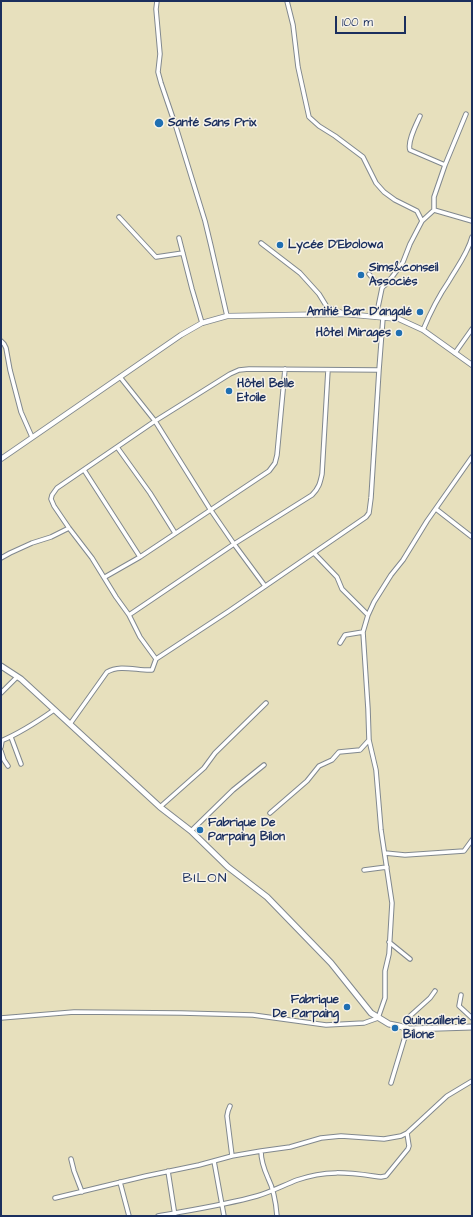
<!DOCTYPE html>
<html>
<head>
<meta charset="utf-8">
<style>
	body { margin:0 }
	#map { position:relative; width:473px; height:1217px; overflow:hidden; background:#e7e0bd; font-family:"Architects Daughter",sans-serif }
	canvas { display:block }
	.frame { position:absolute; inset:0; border:2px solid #1b2f5e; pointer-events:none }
	.scale { position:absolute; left:335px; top:16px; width:71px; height:18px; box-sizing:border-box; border:2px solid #1b2f5e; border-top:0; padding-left:5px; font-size:12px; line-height:14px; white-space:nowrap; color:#1b2f5e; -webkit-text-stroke:3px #f7f3e8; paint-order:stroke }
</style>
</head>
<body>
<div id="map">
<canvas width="473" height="1217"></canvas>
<div class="frame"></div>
<div class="scale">100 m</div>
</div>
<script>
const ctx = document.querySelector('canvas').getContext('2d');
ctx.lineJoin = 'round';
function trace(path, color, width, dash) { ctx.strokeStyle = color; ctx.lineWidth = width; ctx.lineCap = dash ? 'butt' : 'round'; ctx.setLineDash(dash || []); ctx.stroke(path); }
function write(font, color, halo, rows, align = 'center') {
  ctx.font = font + ' "Architects Daughter",sans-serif'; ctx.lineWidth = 3; ctx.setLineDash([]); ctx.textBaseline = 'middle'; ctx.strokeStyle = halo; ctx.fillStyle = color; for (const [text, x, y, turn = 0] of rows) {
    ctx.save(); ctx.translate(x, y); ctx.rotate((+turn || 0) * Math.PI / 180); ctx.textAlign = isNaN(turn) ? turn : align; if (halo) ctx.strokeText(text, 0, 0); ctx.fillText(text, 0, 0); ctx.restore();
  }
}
const minor = new Path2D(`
	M 157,1 L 156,9 L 160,54 L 158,72 L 161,83 L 176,127 L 205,221 L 211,246 L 227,316
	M 287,1 L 293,25 L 298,67 L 309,117 L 319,126 L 335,136 L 363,157 L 376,183 L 384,192 L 395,200 L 417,211 L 422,221
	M 420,116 C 416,125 407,142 410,150 L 445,165
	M 434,210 L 472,221
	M 119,217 L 156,257 L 183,253
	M 179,238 L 192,289 L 202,323
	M 261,243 L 300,273 L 319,294 L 327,307 L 343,313
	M 369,274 L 374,280 L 385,285
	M 376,317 L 382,288 L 392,277 L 403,262 L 410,244 L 422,221 L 434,210 L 434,197 L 445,165 L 466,114
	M 423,330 C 430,313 438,297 449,281 C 457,267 468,253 472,237
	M 1,341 L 4,344 L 6,348 L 10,370 L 21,412 L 32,437
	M 455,353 L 472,329
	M 120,377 L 155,421 L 210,509 L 234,544 L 265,586
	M 117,447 L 150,493 L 175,533
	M 84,470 L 140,557
	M 436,509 L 472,537
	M 314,553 L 337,577 L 342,589 L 368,615
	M 1,558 L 10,553 L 32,543 L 51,537 L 69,528
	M 105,577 L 140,557 L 269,471 L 275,463 L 277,455 L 285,369
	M 129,615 L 234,544 L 312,495 C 319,488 320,483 322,474 L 328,370
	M 340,643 L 345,635 L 363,632
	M 156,659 L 140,637 L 129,615 L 116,597 L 92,558 L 69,528 L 54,506 L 51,499 L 52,495 L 57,488 L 155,421 L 230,374 L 239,370 L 249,369 L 379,370
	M 1,693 L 17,677
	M 70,724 L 107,672 C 120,664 138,671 152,670 L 156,659 L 229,611 L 366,517 L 369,513 L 371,498 L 379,370 L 383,318
	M 11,737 L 21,764
	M 1,741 C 20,733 37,722 54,710
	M 1,747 L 2,741
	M 1,751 L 4,760 L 8,766
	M 160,807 L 204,768 L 215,753 L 266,703
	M 270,813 L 307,781 L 319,766 L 332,760 L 339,752 L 360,750 L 369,740
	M 191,831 L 233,790 L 264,765
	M 385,853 L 405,855 L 464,851 L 472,840
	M 364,870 L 387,867
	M 389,942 L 410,959
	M 461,995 L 459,1006 L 472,1018
	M 1,1018 L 74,1012 L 181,1013 L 253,1015 L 326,1025 L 364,1023 L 378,1018 L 385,998 L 385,971 L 389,954 L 392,903 L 381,830 L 376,770 L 369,740 L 368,709 L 363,632 L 368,615 L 374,602 L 391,575 L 403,560 L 427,521 L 472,457
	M 404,1027 L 406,1026 L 410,1016 L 430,998 L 435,991
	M 391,1083 L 404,1040 L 409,1029
	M 230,1106 L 228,1111 L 227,1116 L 232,1156
	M 261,1151 C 261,1161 264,1169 268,1178 C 274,1190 276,1203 277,1216
	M 71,1159 L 74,1171 L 82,1192
	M 214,1161 L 224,1216
	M 168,1171 L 175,1216
	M 120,1182 L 129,1216
	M 55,1198 L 146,1176 L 199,1165 L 232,1156 L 261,1151 L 290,1147 L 321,1138 L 341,1136 L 384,1139 L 401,1136 L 407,1133 L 447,1096 L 472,1081
	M 158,1216 C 191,1210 225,1205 257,1196 C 271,1192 284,1185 297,1180 C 328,1169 350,1173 381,1177 L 386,1176 L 408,1149 L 409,1146 L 407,1133`);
const tertiary = new Path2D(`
	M 1,459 L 181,335 L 202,323 L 227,316 L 344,314 L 399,319 L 423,330 L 472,365`);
const secondary = new Path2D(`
	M 1,666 L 21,679 L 160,807 L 191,831 L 228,867 L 267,897 L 331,963 L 371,1013 L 389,1024 L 399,1026 L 409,1029 L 472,1027`);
trace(minor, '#81888e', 5.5);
trace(tertiary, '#81888e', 6);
trace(secondary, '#81888e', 7);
trace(minor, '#fff', 3.5);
trace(tertiary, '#fff', 4.5);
trace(secondary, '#fff', 5);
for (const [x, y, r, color] of [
	[159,123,5,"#1f6fb2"],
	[280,245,4,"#1f6fb2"],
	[361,275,4,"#1f6fb2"],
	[420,312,4,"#1f6fb2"],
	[399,333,4,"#1f6fb2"],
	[229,391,4,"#1f6fb2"],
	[200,830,4,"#1f6fb2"],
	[347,1007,4,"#1f6fb2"],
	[395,1028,4,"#1f6fb2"]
]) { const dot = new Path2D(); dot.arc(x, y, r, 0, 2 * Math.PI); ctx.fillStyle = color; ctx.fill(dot); trace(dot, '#f7f3e8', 1.5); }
write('bold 12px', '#1b2f5e', '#f7f3e8', [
	["Santé Sans Prix",168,123],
	["Lycée D’Ebolowa",288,245],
	["Sims&conseil",369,268],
	["Associés",369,282],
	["Amitié Bar D’angalé",412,312,"right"],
	["Hôtel Mirages",391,333,"right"],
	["Hôtel Belle",237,384],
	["Etoile",237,398],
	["Fabrique De",208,823],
	["Parpaing Bilon",208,837],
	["Fabrique",339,1000,"right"],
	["De Parpaing",339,1014,"right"],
	["Quincaillerie",403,1021],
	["Bilone",403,1035]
], 'left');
ctx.letterSpacing = '1px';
write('14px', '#1b2f5e', '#f7f3e8', [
	["BILON",205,879]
]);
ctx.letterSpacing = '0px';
</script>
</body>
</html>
